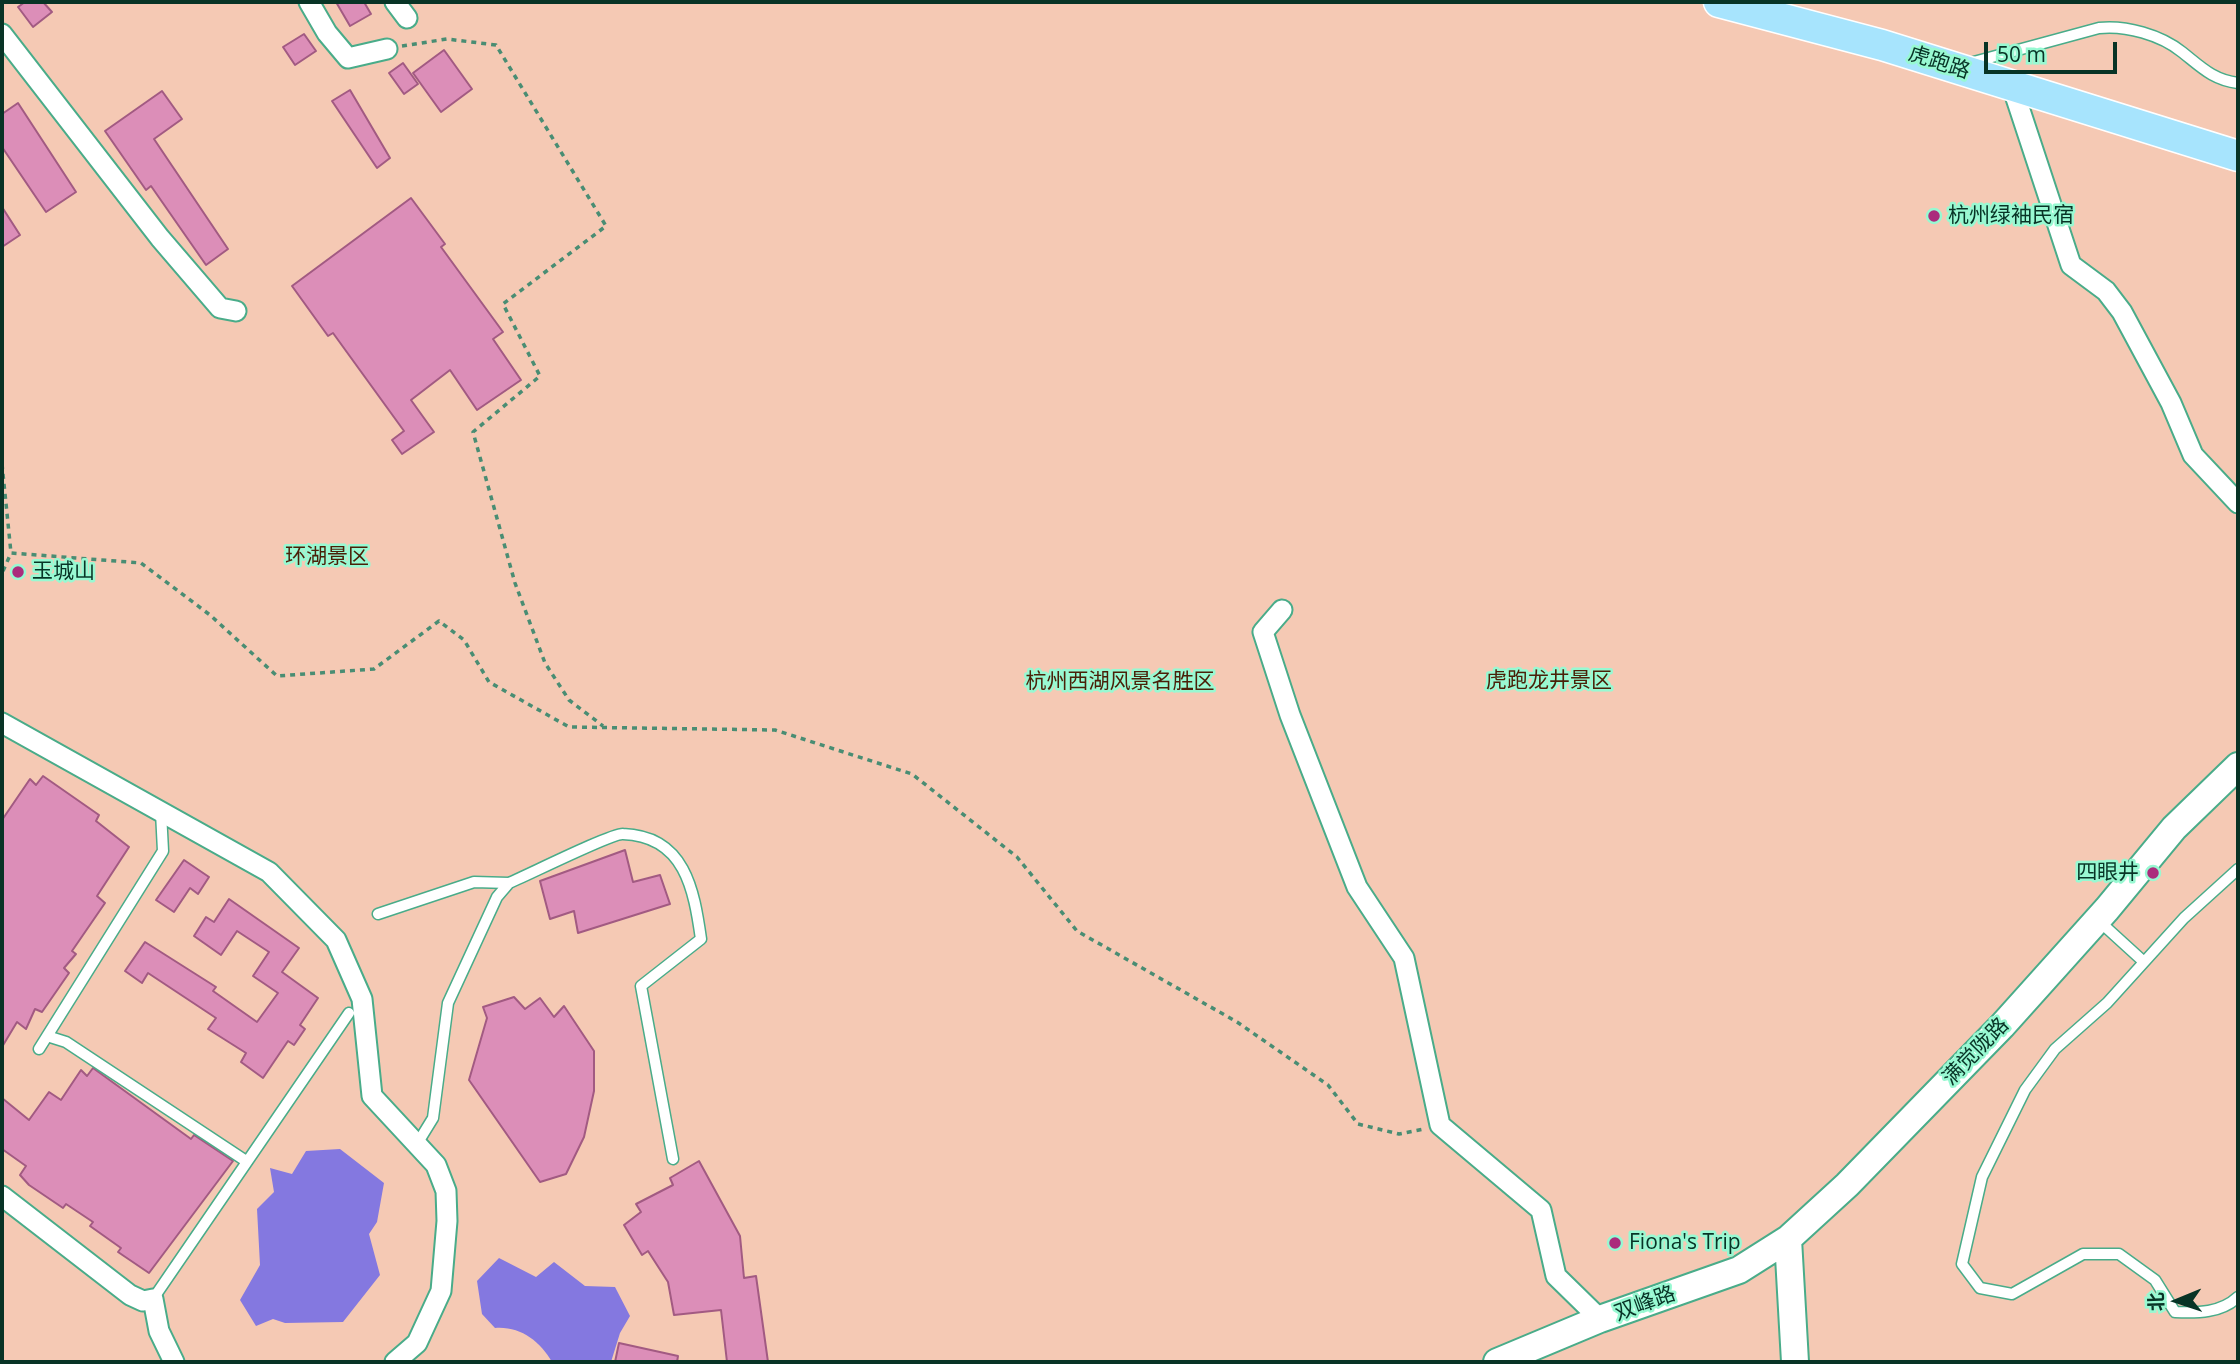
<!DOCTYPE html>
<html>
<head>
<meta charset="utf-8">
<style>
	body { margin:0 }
	#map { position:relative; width:2240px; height:1364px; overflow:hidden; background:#98f9d2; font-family:"Open Sans","Noto Sans SC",sans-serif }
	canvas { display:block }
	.frame { position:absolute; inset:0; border:4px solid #083426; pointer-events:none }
	.north { position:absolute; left:2142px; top:1266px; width:70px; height:70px; -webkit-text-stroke:5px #98f9d2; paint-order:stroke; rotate:268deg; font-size:19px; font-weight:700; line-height:28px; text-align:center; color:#083426 }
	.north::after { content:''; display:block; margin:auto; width:24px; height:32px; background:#083426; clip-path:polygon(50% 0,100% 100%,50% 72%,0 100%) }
	.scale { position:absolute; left:1984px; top:42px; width:133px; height:32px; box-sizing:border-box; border:4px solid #083426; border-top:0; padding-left:9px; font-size:21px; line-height:24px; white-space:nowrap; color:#083426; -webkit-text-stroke:5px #98f9d2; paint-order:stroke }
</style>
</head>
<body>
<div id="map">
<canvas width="2240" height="1364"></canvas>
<div class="frame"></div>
<div class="north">北</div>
<div class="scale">50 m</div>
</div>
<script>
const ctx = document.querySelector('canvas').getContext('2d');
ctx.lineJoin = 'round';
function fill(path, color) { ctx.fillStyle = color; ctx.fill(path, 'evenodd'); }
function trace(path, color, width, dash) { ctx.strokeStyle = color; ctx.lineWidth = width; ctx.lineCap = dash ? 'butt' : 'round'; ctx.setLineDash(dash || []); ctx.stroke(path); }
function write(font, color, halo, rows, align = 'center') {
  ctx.font = font + ' "Open Sans","Noto Sans SC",sans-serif'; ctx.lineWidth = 5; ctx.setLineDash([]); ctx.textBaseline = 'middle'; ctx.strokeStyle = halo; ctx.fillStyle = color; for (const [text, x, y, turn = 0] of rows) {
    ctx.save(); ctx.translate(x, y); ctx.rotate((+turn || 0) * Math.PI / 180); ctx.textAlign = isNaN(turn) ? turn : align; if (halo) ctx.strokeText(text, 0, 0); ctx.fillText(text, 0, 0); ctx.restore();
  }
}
fill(new Path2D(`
	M 2,2 L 2238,2 L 2238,1362 L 2,1362 Z`), '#f5c9b4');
fill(new Path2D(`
	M 340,1149 L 384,1183 L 377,1222 L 369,1234 L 380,1275 L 343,1322 L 285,1323 L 273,1319 L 256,1326 L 240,1300 L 260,1265 L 257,1209 L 274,1192 L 270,1168 L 292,1174 L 306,1151 Z
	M 499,1258 L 536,1277 L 554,1262 L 585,1286 L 615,1287 L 630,1316 L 620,1333 L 611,1362 L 552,1362 C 540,1341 520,1326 495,1328 L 482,1314 L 477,1281 Z`), '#8478e0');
const building = new Path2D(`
	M 25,2 L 43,2 L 52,12 L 33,27 L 18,7 Z
	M 336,2 L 364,2 L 371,14 L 350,26 Z
	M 304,34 L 316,51 L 295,65 L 283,47 Z
	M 444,50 L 472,89 L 441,112 L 413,73 Z
	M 403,63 L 418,84 L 404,94 L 389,73 Z
	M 350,90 L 390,158 L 377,168 L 332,101 Z
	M 162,91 L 182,119 L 154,139 L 228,249 L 206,265 L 151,186 L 146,190 L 105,131 Z
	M 18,103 L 76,192 L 46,212 L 2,147 L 2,114 Z
	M 411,198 L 445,244 L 441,247 L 503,332 L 493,339 L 521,380 L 477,410 L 450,370 L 411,400 L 434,432 L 402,454 L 392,440 L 404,431 L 333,333 L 328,336 L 292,286 Z
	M 2,207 L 20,235 L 2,247 Z
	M 43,776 L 99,815 L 96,821 L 129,847 L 97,896 L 105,903 L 72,951 L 76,954 L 64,968 L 69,973 L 42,1012 L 35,1009 L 26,1029 L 17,1022 L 2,1047 L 2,820 L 30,779 L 36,785 Z
	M 625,850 L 633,882 L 660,875 L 670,904 L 578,933 L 574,911 L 550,919 L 540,881 Z
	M 184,860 L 209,877 L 198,894 L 190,888 L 174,912 L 156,900 Z
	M 229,899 L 299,948 L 282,972 L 318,998 L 300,1025 L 305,1029 L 294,1045 L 288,1041 L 263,1078 L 241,1062 L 246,1053 L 208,1029 L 216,1018 L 148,973 L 142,983 L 125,971 L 145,942 L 216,987 L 213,991 L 257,1022 L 278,993 L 253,976 L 269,952 L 237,931 L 221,955 L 194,936 L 206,917 L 214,922 Z
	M 514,997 L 525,1009 L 540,998 L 554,1017 L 564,1006 L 594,1051 L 594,1091 L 584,1137 L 566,1174 L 540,1182 L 469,1080 L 487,1018 L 483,1007 Z
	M 93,1068 L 191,1139 L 194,1135 L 233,1161 L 149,1273 L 118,1252 L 121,1248 L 90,1226 L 93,1222 L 66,1204 L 63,1208 L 29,1185 L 20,1175 L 26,1166 L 2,1149 L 2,1098 L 29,1120 L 49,1092 L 61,1100 L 81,1070 L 87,1076 Z
	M 699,1161 L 740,1236 L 744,1278 L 756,1276 L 768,1362 L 727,1362 L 721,1310 L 674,1315 L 668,1282 L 648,1251 L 642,1255 L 624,1225 L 641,1212 L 636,1204 L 673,1185 L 670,1178 Z
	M 619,1343 L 678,1356 L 677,1362 L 615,1362 Z`);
fill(building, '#dc8eb8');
trace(building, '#a25a82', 2);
const lane = new Path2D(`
	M 1970,63 L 2099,28 C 2126,25 2161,35 2182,52 C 2201,67 2213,80 2238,83
	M 2238,869 L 2184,918 L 2107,1003 L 2055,1049 L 2025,1090 L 1982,1177 L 1962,1264 L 1980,1288 L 2012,1294 L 2083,1254 L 2119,1254 L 2155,1280 L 2175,1312 C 2198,1313 2221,1313 2238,1297
	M 378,914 L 474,882 L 509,883
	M 2099,921 L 2144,962
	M 47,1036 L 66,1042 L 246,1161
	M 39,1049 L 163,851 L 161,812
	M 417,1144 L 433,1118 L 448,1003 L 497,897 L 509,883 C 526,876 612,833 623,834 C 685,836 694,890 701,939 L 641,986 L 673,1159
	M 153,1299 L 349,1013`);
const street = new Path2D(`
	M 309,2 L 327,33 L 348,58 L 387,49
	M 395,2 L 407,18
	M 2,34 L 160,238 L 220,308 L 236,311
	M 2012,86 L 2071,265 L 2106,291 L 2122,312 L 2171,403 L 2193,455 L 2238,503
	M 1282,610 L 1263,632 L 1290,715 L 1357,887 L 1404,958 L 1440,1125 L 1541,1210 L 1556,1276 L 1600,1319
	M 2,723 L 269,872 L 336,940 L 362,999 L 372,1096 L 436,1165 L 446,1191 L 447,1221 L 441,1291 L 417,1343 L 395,1362
	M 2,1196 L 130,1295 L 143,1301 L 153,1299 L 159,1331 L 174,1362`);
const secondary = new Path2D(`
	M 1788,1239 L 1795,1362
	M 1497,1362 L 1600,1319 L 1739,1270 L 1788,1239 L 1847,1185 L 2002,1026 L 2107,909 L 2174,828 L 2238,766`);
const primary = new Path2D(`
	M 1719,2 L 1882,45 L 2238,156`);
trace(lane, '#49ac89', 13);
trace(street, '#49ac89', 23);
trace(secondary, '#49ac89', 30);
trace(primary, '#fff', 33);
trace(new Path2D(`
	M 402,46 L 447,39 L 496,45 L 606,226 L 503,304 L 540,376 L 473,432 L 515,583 L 545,663 L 569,700 L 603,726
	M 2,464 L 11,553 L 141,563 L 210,615 L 277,676 L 374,669 L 439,621 L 464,640 L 489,682 L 569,727 L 775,730 L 912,774 L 1017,857 L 1077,931 L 1237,1022 L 1328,1085 L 1358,1124 L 1399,1134 L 1424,1129
	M 3,571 L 11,553`), '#498d73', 3.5, [5, 5]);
trace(lane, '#fff', 10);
trace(street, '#fff', 19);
trace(secondary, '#fff', 26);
trace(primary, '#a7e4fd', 30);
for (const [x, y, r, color] of [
	[1934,216,7,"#ab2c7c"],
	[18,572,7,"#ab2c7c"],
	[2153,873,7,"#ab2c7c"],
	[1615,1243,7,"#ab2c7c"]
]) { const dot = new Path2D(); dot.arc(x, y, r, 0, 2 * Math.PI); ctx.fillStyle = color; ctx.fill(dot); trace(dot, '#98f9d2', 2.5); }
write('21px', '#083426', '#98f9d2', [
	["虎跑路",1939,63,18],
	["满觉陇路",1976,1052,-46],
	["双峰路",1645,1304,-20]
]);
write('21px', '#083426', '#98f9d2', [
	["杭州绿袖民宿",1948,216],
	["玉城山",32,572],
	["四眼井",2139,873,"right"],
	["Fiona's Trip",1629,1243]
], 'left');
write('21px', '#4a2008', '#98f9d2', [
	["环湖景区",327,557],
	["虎跑龙井景区",1549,681],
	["杭州西湖风景名胜区",1120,682]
]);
</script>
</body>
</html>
